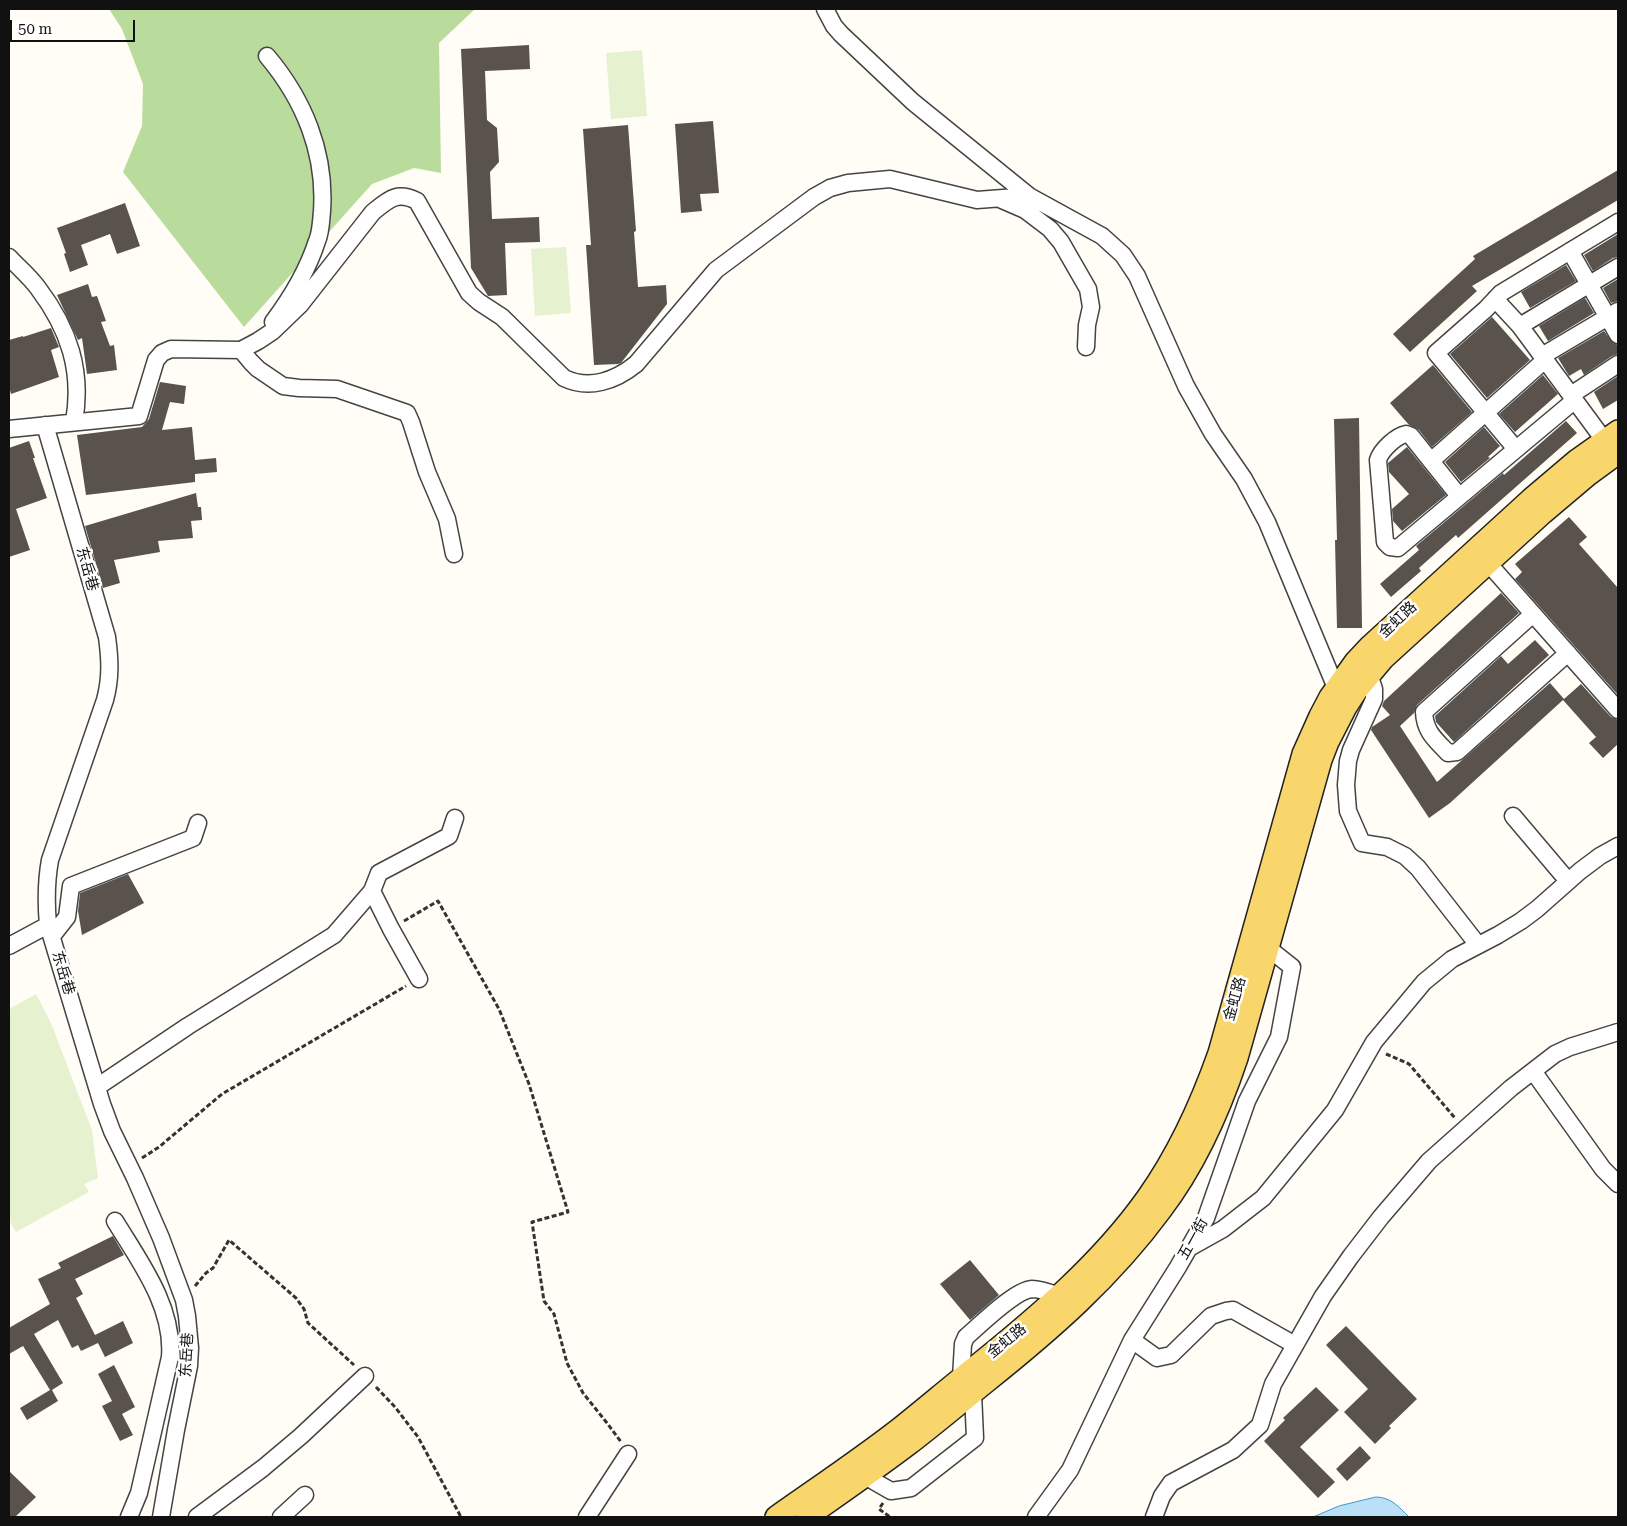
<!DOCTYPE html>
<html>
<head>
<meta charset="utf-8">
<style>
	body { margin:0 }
	#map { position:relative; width:1627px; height:1526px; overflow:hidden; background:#fffdf5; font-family:"Roboto Serif",serif }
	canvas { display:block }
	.frame { position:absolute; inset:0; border:10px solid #111; pointer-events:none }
	.scale { position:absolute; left:10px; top:20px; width:125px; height:22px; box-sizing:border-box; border:2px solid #111; border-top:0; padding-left:6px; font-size:15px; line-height:18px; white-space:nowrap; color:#111; -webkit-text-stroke:4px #fff; paint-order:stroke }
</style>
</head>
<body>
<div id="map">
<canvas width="1627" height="1526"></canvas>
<div class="frame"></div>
<div class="scale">50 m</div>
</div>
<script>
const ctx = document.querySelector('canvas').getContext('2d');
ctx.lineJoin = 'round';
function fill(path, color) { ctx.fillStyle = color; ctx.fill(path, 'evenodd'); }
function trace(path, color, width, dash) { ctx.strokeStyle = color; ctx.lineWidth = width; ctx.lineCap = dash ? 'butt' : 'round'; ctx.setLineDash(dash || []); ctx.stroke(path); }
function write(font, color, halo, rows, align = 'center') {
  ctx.font = font + ' "Roboto Serif","Noto Sans SC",serif'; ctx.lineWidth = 5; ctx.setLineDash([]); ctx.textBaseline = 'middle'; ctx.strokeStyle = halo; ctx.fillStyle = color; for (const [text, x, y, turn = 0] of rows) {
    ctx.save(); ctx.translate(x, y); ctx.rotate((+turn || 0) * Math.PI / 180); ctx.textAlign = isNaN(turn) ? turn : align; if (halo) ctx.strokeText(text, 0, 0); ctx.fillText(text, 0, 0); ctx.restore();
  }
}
fill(new Path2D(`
	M 109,9 L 475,9 L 439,43 L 441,173 L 414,168 L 372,184 L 244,327 L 123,172 L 142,126 L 143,84 L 122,29 Z`), '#b9dc9c');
fill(new Path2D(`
	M 642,50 L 647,116 L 611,119 L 606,53 Z
	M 566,247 L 571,313 L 535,316 L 531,249 Z
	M 36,994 L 51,1023 L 92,1130 L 98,1178 L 84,1184 L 89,1192 L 16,1232 L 9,1220 L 9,1009 Z`), '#e6f2cf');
const water = new Path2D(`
	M 1376,1497 C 1391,1497 1399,1507 1409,1517 L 1313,1517 L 1339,1506 Z`);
fill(water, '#b9e0f7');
trace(water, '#3f96cf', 1);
fill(new Path2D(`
	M 529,45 L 530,69 L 485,71 L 487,120 L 497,128 L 499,162 L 490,172 L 492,219 L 539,217 L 540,242 L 505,243 L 507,295 L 488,296 L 471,268 L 461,49 Z
	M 713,121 L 719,193 L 700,194 L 702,211 L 681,213 L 675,124 Z
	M 628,125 L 636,231 L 634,232 L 638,287 L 666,285 L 667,304 L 621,363 L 618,364 L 594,365 L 586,245 L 591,245 L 583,129 Z
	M 1618,170 L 1618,200 L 1472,286 L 1477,291 L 1410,352 L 1393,334 L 1475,259 L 1473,256 Z
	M 125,203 L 140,246 L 117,254 L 110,234 L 81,245 L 88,265 L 70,272 L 64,254 L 66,253 L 57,228 Z
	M 1618,234 L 1618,257 L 1613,258 L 1593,271 L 1584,255 Z
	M 1566,265 L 1576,281 L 1530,308 L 1521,292 Z
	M 1618,279 L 1618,301 L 1611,303 L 1603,288 Z
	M 88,284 L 92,297 L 97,296 L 106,321 L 101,322 L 110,346 L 114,345 L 117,370 L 87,374 L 82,338 L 78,340 L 57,295 Z
	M 1585,298 L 1594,313 L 1548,341 L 1539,326 Z
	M 1492,317 L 1530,360 L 1487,398 L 1450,354 Z
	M 51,328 L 59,347 L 51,350 L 59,377 L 11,394 L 9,386 L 9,340 L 23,336 L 23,337 Z
	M 1604,331 L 1613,343 L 1618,345 L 1618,354 L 1612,356 L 1584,375 L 1581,369 L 1569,376 L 1558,358 Z
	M 1433,365 L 1472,412 L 1432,447 L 1419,430 L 1409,425 L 1390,403 Z
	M 1543,375 L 1558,394 L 1515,432 L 1499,414 Z
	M 1618,376 L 1618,400 L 1603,409 L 1594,392 Z
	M 160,382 L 186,386 L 184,404 L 170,402 L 162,430 L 192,427 L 195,460 L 216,458 L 217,472 L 195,474 L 195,482 L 86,495 L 77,435 L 142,427 L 149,419 Z
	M 1359,418 L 1362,628 L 1337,628 L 1335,540 L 1337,540 L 1334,419 Z
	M 1566,421 L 1577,433 L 1458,538 L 1456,535 L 1419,568 L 1421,571 L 1391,597 L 1380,584 L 1419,550 L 1416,546 L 1503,473 L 1504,475 Z
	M 1484,427 L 1500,446 L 1488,457 L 1490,458 L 1461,482 L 1445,462 Z
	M 29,441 L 35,458 L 33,458 L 47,498 L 16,509 L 30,550 L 9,557 L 9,448 Z
	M 1407,447 L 1446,495 L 1402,531 L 1393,521 L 1392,509 L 1409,494 L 1389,472 L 1388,463 Z
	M 196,493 L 198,507 L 201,507 L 202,520 L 191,521 L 193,538 L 158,541 L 160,552 L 114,560 L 120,583 L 103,588 L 85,526 Z
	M 1569,517 L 1587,537 L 1579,544 L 1618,588 L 1618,695 L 1515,579 L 1522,572 L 1515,564 Z
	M 1501,593 L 1519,613 L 1417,705 L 1414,713 L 1400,726 L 1437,782 L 1550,683 L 1564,699 L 1581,684 L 1611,717 L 1618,720 L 1618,744 L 1603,758 L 1589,743 L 1596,737 L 1563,700 L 1450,803 L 1429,818 L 1371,730 L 1372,727 L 1390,715 L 1382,706 L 1384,701 Z
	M 1535,640 L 1549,655 L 1454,742 L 1436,722 L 1435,716 L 1501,656 L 1508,664 Z
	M 128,874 L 144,903 L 82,935 L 78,911 L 80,893 Z
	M 113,1236 L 124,1255 L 75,1279 L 83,1294 L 76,1298 L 95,1335 L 123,1321 L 133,1343 L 105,1357 L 98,1343 L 81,1351 L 78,1345 L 72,1348 L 58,1320 L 34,1334 L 63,1383 L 52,1390 L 58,1401 L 27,1420 L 20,1408 L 50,1390 L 23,1346 L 9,1354 L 9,1328 L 50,1304 L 38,1279 L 61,1268 L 58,1263 Z
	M 970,1260 L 999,1295 L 970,1320 L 940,1284 Z
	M 1346,1326 L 1417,1399 L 1389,1426 L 1391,1428 L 1375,1444 L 1344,1412 L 1368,1389 L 1326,1345 Z
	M 114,1365 L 135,1407 L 122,1414 L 133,1435 L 120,1441 L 102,1406 L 112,1401 L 98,1374 Z
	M 1316,1387 L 1339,1410 L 1300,1447 L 1335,1482 L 1318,1498 L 1264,1441 L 1285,1420 L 1283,1418 Z
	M 1360,1446 L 1371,1458 L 1347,1481 L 1336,1469 Z
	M 9,1471 L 36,1497 L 15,1517 L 9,1517 Z`), '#5a524d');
const minor = new Path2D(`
	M 825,9 L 834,26 L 841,34 L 913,102 L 1029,196 L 1102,236 L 1123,255 L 1137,276 L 1186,386 L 1213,434 L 1244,479 L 1267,522 L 1336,688
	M 267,56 C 304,100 326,153 322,211 C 321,221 321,232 317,241 C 308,269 291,298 273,322
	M 1002,200 L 1025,210 L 1050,229 L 1061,242 L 1088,289 L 1091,307 L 1087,325 L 1086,347
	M 1570,251 L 1618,335
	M 9,257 C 18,267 30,277 38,288 C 69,329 83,371 74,422
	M 1495,299 L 1520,326 L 1604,440
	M 1520,326 L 1618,267
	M 241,350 L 251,362 L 258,369 L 283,386 L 299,388 L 337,389 L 407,413 L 411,422 L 427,472 L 447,519 L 454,554
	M 1542,356 L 1618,311
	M 1571,395 L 1618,364
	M 45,425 L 107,637 C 110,659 111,678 105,700 L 50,860 C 46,882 46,903 48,925 L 102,1104 L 112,1131 L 135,1178 L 161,1238 L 184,1300 L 187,1316 L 190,1348 L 189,1366 L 176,1430 L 161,1517
	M 9,429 L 139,416 L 156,360 L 162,353 L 171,349 L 241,350 L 258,341 L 273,331 L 300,305 L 373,212 C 389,199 397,191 417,201 L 469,293 L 479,302 L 502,317 L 564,378 C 589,390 615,381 636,364 L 716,270 L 814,197 L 830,188 L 848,183 L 890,179 L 977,200 L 1029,196
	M 1515,448 L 1436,353 L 1486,309 L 1501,293 L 1618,222
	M 1431,461 L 1545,360
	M 1459,496 L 1411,436 L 1406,434 C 1396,436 1381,450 1378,460 L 1385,542 L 1390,547 L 1398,548 L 1575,400
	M 1488,563 L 1618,710
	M 1533,614 L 1424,712 C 1425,732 1435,739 1448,753 L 1457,752 L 1568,653
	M 1369,674 L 1374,689 L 1374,699 L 1351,750 L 1348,761 L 1346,785 L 1348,811 L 1362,843 L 1387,847 L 1405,856 L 1418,868 L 1478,945
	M 1513,816 L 1568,881
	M 372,891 L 391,929 L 419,979
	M 52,936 L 67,917 L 71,886 L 193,838 L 198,823
	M 9,946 L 48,925
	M 1533,1071 L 1603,1169 L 1618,1184
	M 97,1087 L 188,1026 L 334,935 L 372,891 L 379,873 L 449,836 L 455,818
	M 115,1221 C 140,1262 174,1307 170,1357 L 139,1493 L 129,1517
	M 1189,1248 L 1223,1229 L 1263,1198 L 1335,1110 L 1374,1042 L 1424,982 L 1452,959 L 1498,935 L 1521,921 L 1537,909 L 1580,871 L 1600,856 L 1618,846
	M 1132,1340 L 1157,1358 L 1171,1355 L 1211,1316 L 1226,1311 L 1233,1310 L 1295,1345
	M 961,1378 L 963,1344 L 966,1337 C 980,1325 1015,1290 1032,1289 C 1041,1289 1051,1293 1059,1296
	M 865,1476 L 891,1491 L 911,1488 L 975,1438 L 973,1393
	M 197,1517 L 263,1468 L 301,1436 L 365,1376
	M 281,1517 L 305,1495
	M 587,1517 L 628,1454
	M 1036,1517 L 1070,1470 L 1132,1340 L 1178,1267 L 1206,1218 L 1247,1101 L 1279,1037 L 1292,967 L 1268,948
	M 1154,1517 L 1162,1496 L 1171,1483 L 1233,1450 L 1260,1425 L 1273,1384 L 1323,1296 L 1351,1256 L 1381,1217 L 1429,1161 L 1511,1088 L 1555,1054 L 1570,1047 L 1618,1032`);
const major = new Path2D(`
	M 776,1517 C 817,1488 859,1460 899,1429 C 924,1409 950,1387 975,1367 C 1038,1316 1100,1264 1147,1198 C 1179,1153 1201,1104 1219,1053 L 1303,754 L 1320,716 L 1330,697 L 1355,662 L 1370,646 L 1531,499 L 1577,460 L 1618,431
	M 807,1517 C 841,1493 876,1469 909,1444 C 935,1424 960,1403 986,1382 C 1051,1330 1111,1278 1161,1210 C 1196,1164 1219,1112 1237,1058 L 1321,760 L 1328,742 L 1346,707 L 1357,690 L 1383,659 L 1543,513 L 1588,475 L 1618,453`);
trace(minor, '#444', 19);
trace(major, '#222', 24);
trace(new Path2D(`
	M 404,921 L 438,901 L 499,1009 L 529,1084 L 568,1212 L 532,1222 L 544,1301 L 554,1314 L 567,1363 L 583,1393 L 607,1423 L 621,1442
	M 1386,1054 L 1409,1064 L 1455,1118
	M 142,1158 L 159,1147 L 222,1094 L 406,986
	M 195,1286 L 206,1273 L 213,1268 L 229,1240 L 296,1298 L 304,1309 L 308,1323 L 354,1365
	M 376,1387 L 395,1407 L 418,1437 L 461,1517
	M 883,1503 L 879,1509 L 890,1517`), '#333', 3, [5, 2.5]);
trace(minor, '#fff', 16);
trace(major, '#f9d66b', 21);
write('15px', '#111', '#fff', [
	["东岳巷",87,569,74],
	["金虹路",1398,620,-43],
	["东岳巷",63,973,73],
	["金虹路",1235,999,-74],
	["五一街",1193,1239,-61],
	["金虹路",1007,1341,-39],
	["东岳巷",187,1355,-87]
]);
</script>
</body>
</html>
